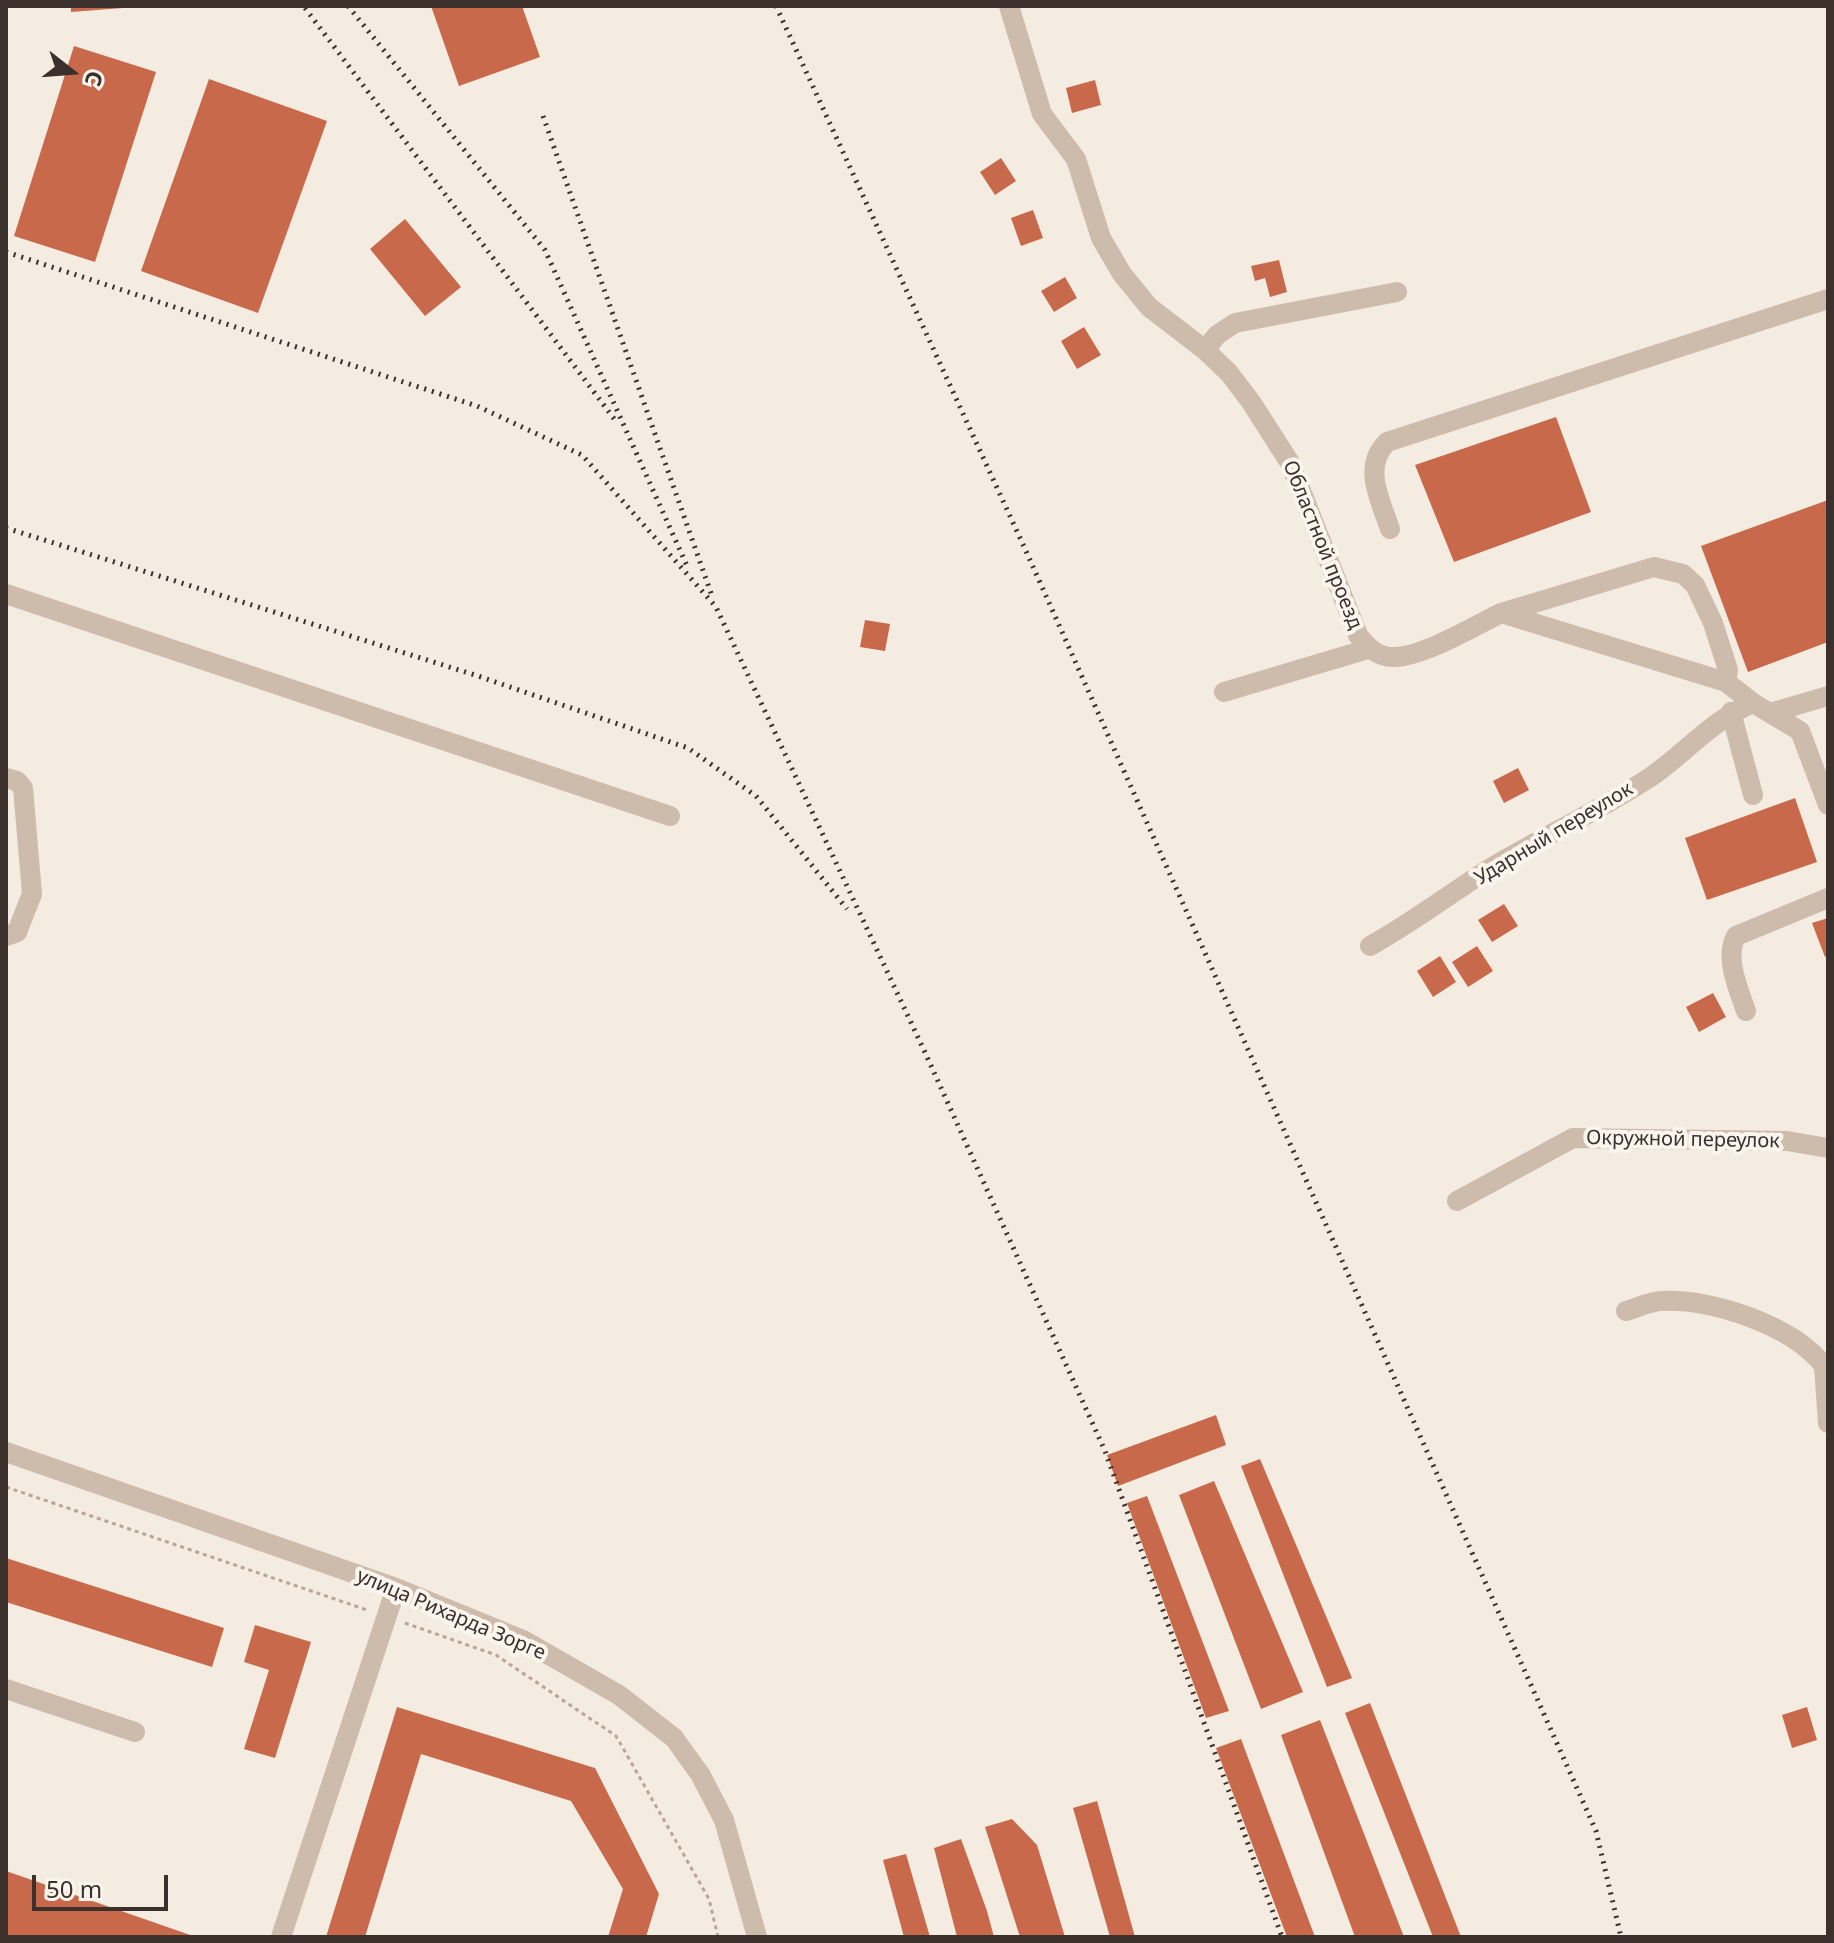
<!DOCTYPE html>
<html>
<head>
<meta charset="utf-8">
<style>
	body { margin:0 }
	#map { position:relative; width:1834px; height:1943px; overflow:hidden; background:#f4ebe1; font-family:"Noto Sans",sans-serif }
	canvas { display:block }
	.frame { position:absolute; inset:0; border:8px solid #3b302b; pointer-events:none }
	.north { position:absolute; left:32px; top:32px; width:80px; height:80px; -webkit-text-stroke:6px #fbf5ee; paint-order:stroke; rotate:107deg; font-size:22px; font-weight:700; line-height:32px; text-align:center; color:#3b302b }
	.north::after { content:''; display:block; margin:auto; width:28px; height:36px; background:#3b302b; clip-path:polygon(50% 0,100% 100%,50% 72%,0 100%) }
	.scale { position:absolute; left:32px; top:1875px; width:136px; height:36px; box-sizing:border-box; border:4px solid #3b302b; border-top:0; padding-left:10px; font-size:24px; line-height:28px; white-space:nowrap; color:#3b302b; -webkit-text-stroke:6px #fbf5ee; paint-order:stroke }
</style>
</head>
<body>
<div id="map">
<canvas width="1834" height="1943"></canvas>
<div class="frame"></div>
<div class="north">С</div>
<div class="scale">50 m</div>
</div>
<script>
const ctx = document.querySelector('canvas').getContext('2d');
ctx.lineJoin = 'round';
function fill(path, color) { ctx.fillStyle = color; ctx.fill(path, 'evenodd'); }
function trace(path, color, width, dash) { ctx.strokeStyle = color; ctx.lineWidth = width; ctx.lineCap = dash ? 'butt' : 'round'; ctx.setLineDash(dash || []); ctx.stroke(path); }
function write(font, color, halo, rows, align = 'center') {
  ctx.font = font + ' "Noto Sans",sans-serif'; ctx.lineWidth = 8; ctx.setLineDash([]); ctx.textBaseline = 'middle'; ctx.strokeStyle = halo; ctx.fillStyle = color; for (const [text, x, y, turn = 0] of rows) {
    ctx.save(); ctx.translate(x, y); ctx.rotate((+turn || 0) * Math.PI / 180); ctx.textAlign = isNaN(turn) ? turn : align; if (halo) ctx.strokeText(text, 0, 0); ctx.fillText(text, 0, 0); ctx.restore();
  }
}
fill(new Path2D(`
	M 71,6 L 123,6 L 123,8 L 71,12 Z
	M 431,6 L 522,6 L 540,57 L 459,86 Z
	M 74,46 L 156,72 L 95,262 L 14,236 Z
	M 209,79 L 327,121 L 258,313 L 141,271 Z
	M 1095,80 L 1101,105 L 1072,113 L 1066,88 Z
	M 1001,158 L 1016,181 L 995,195 L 980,172 Z
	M 1033,210 L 1043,238 L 1021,246 L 1011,218 Z
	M 405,219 L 461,287 L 425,316 L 370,249 Z
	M 1279,260 L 1287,292 L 1270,297 L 1265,278 L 1255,281 L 1251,266 Z
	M 1065,277 L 1077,298 L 1054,312 L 1041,291 Z
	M 1084,327 L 1101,355 L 1077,369 L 1061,341 Z
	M 1556,417 L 1591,512 L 1454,562 L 1415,465 Z
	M 1828,500 L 1828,642 L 1748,672 L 1701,546 Z
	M 865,620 L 890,624 L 885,651 L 860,647 Z
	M 1518,768 L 1529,790 L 1504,803 L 1493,781 Z
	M 1795,798 L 1817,862 L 1707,900 L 1685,838 Z
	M 1504,904 L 1518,926 L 1492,942 L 1478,920 Z
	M 1828,918 L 1828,956 L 1825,957 L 1812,923 Z
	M 1477,946 L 1493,971 L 1468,987 L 1452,962 Z
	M 1440,956 L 1456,982 L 1433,997 L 1417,971 Z
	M 1713,993 L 1726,1017 L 1699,1032 L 1686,1007 Z
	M 1216,1415 L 1226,1445 L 1118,1486 L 1107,1455 Z
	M 1260,1459 L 1352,1678 L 1327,1687 L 1241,1466 Z
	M 1214,1481 L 1303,1692 L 1261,1709 L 1179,1495 Z
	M 1147,1496 L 1229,1711 L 1206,1718 L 1127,1503 Z
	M 6,1558 L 224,1628 L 212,1667 L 6,1602 Z
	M 255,1625 L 311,1642 L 275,1758 L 244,1749 L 269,1670 L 244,1662 Z
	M 1370,1703 L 1461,1937 L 1433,1937 L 1345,1713 Z
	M 397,1707 L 595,1768 L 659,1894 L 646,1937 L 608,1937 L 623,1889 L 571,1801 L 421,1754 L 365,1937 L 326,1937 Z
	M 1807,1707 L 1817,1740 L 1792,1748 L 1782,1715 Z
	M 1320,1720 L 1404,1937 L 1355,1937 L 1281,1735 Z
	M 1241,1739 L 1315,1937 L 1287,1937 L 1216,1748 Z
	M 1097,1801 L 1135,1937 L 1110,1937 L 1073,1808 Z
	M 1012,1819 L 1037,1845 L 1065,1937 L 1020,1937 L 985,1827 Z
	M 961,1839 L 987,1911 L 994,1937 L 957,1937 L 934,1848 Z
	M 906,1854 L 930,1937 L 904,1937 L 883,1860 Z
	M 6,1871 L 196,1937 L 6,1937 Z`), '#c8694b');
trace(new Path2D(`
	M 6,1487 L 367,1610
	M 405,1623 L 496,1655 L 616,1736 L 709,1899 L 718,1937`), '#b9a596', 3, [4, 4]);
trace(new Path2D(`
	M 1009,6 L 1042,114 L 1076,159 L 1101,238 L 1122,274 L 1149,307 L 1205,350 L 1229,373 L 1251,402 L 1290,463 L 1358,635 C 1367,647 1378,658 1395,657 C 1424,656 1475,626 1501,613 L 1726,682 L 1753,703
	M 1205,350 L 1217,335 L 1235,323 L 1397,292
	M 1390,529 C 1380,499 1362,467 1387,442 L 1828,299
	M 6,594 L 670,816
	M 1501,613 L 1654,567 L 1683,574 L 1695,585 L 1713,623 L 1728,670 L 1726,682
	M 1224,692 L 1368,649
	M 1731,712 L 1753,795
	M 1773,712 L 1828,696
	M 6,778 L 17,781 L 23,788 L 32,894 L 17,932 L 6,936
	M 1370,946 C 1415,921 1452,892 1494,866 C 1545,836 1600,810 1649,778 C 1686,753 1710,721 1753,703 L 1800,731 L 1828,805
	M 1746,1011 C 1739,990 1724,958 1736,936 L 1828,898
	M 1457,1201 L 1573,1138 L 1787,1141 L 1828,1148
	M 1626,1311 C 1637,1308 1650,1301 1662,1301 C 1711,1298 1794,1326 1824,1366 L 1828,1366
	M 1824,1366 L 1828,1423
	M 6,1452 L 396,1588 L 523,1640 L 619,1695 L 674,1738 L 700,1774 L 724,1820 L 757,1937
	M 6,1689 L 135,1732
	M 281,1937 L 396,1588`), '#cdbbac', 20);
trace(new Path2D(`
	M 348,6 L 545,250 L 688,568
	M 776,6 L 1026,551 L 1596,1831 L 1621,1937
	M 305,8 L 615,420
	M 543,116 L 712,596
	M 6,252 L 477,406 L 582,455 L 716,607 L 923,1048 L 1105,1451 L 1282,1937
	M 6,528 L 475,675 L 688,748 L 756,796 L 847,909`), '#3b302b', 5, [2, 6]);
write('20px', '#3b302b', '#fbf5ee', [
	["Областной проезд",1322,545,68],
	["Ударный переулок",1554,834,-31],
	["Окружной переулок",1683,1140,1],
	["улица Рихарда Зорге",451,1615,23]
]);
</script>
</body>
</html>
